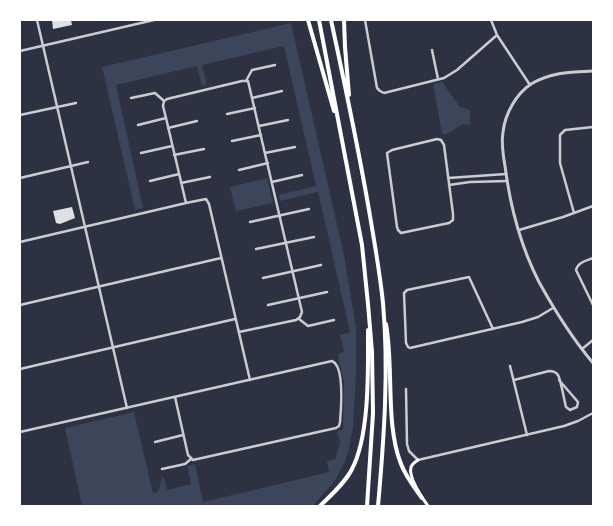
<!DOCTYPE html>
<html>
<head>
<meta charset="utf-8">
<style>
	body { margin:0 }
	#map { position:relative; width:613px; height:526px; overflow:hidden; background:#2d3142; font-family:Lato,sans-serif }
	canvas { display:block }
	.frame { position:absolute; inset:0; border:21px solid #fff; pointer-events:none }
</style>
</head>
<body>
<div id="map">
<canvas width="613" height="526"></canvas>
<div class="frame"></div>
</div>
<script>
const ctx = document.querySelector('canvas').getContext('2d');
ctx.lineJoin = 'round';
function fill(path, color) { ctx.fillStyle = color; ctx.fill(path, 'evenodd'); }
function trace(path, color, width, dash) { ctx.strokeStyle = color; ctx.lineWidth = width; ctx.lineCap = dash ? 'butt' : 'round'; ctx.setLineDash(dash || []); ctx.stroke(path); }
fill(new Path2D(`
	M 291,23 L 344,255 L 356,328 L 356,376 L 353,427 L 349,449 L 345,462 L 334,482 L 313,506 L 82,506 L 65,428 L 134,412 L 153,493 L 158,492 L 162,478 L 164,477 L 167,490 L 191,484 L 187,466 L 195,464 L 203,502 L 329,472 L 327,461 L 335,459 L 340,443 L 337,431 L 343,429 L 344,382 L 338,357 L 339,353 L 344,352 L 340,335 L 350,332 L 318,192 L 280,201 L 279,195 L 316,186 L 284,46 L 202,65 L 207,85 L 202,86 L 197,66 L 116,85 L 143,208 L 135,210 L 102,67 Z
	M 442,82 L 460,107 L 470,110 L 470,125 L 463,124 L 445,135 L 442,133 L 433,84 Z
	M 267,178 L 273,203 L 236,211 L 230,187 Z`), '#3c4559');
fill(new Path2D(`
	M 52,20 L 71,20 L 72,25 L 53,29 Z
	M 72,207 L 75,218 L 60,224 L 56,223 L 53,211 Z`), '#e0e0e3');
trace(new Path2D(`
	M 37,20 L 127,408
	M 365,20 L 377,88 L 380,91 L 384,93 L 444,78 L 457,70 L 497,35
	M 491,20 L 497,35 L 530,85
	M 432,50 L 438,79
	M 20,51 L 154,20
	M 246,81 L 252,70 L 275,65
	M 131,98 L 155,93 L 164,101
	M 252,98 L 282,91
	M 227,114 L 255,108
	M 20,115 L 76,103
	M 138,125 L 166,118
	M 259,126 L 288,120
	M 168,128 L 197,121
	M 437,139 L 441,140 L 444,145 L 453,214 L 453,220 L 449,223 L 401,233 L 398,230 L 397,227 L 387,153 L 392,150 Z
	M 232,141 L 261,135
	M 141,153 L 172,146
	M 265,153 L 295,147
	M 174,155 L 204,149
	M 239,170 L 268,163
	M 20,178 L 88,162
	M 448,178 L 506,174
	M 150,181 L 179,174
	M 272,182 L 302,175
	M 181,183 L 210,177
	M 449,185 L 470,182 L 507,181
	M 186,203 L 166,118 L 163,106 L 164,101 L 167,99 L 242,81 L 248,81 L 302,312 L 300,317 L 296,320 L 239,332
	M 574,213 L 560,163 L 560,135 L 565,130 L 593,127
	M 250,222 L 309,209
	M 519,230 L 563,217 L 593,206
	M 20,242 L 186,203 L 206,199 L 209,204 L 250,380
	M 256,249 L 314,237
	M 593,258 C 586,261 578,262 576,270 L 593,305
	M 263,278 L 321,265
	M 20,305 L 221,258
	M 268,305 L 327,292
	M 299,319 L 308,326 L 334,320
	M 493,329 L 469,277 L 407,290 L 404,293 L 406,343 L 408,347 L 410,348 L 522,322 L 538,317 L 553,308
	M 582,349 L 593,340
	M 510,366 L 527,435
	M 20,369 L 235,319
	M 514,380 L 549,371 C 552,371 556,372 558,375 C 561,380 564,400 566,407 L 570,410 L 577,407 L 578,402 L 559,380
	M 406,389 L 407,444 L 409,451 L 418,460 L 564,426 L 578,421 L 593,413
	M 20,432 L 332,361 C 345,366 341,410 340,422 L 339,426 L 336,428 L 193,460 L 188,455 L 175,397
	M 155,442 L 183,435
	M 162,469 L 185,464 L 191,459`), '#caccd0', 2.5);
trace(new Path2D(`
	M 593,71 C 571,72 551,72 531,84 C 516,94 505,114 503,132 C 501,143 503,155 505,166 C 510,205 521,247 539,282 C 555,311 572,338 593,363`), '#caccd0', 3);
trace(new Path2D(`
	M 418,460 C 415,462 412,464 411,467 C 408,477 422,498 428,506`), '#fff', 3);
trace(new Path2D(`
	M 308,20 L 334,111
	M 319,20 L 362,245 L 368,304 L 372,352 L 373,413 L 367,506
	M 331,20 C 345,85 359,150 370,216 C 375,245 380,274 383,303 C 389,370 384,439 378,506
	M 344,20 L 345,47 L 349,95
	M 386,324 C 394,368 385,424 401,464 C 406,477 414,487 422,498
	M 320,506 C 331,495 345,483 352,469 C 370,435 368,368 368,330`), '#fff', 4);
</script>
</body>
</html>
